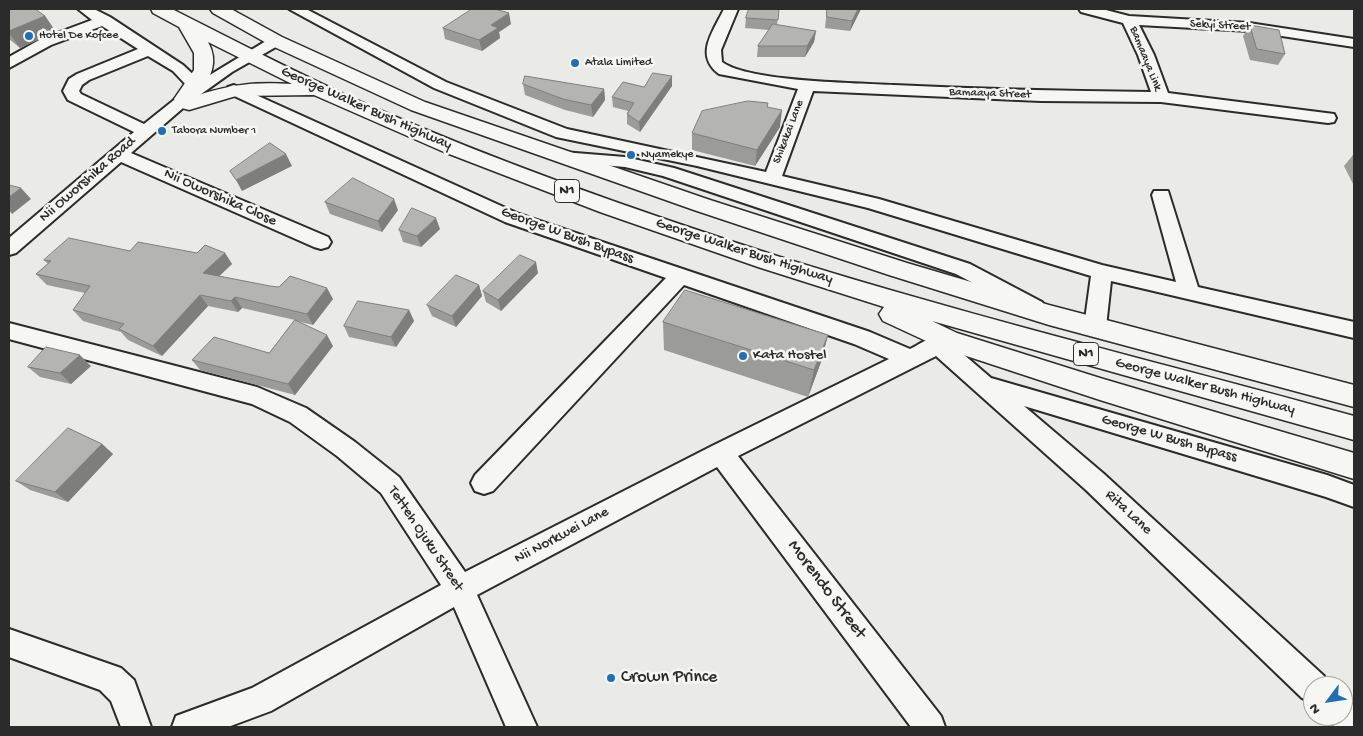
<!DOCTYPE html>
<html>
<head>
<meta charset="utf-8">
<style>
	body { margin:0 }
	#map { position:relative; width:1363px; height:736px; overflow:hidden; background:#eaeae6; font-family:"Gochi Hand",sans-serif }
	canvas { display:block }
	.frame { position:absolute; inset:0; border:10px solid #2b2b2b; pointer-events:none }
	.north { position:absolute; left:1303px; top:676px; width:50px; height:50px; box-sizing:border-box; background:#f6f6f2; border:1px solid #a5a5a2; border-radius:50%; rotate:239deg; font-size:14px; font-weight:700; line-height:20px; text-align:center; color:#2b2b2b }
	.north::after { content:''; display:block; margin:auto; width:18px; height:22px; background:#1f6fb2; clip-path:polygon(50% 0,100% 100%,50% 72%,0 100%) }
</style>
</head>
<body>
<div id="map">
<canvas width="1363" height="736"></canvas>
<div class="frame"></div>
<div class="north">N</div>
</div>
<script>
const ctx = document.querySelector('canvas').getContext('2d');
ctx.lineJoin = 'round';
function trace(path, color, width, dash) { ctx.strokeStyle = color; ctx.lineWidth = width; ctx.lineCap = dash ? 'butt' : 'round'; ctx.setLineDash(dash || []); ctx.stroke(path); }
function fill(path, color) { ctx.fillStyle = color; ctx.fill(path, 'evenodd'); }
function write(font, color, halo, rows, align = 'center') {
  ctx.font = font + ' "Gochi Hand",sans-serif'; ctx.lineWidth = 5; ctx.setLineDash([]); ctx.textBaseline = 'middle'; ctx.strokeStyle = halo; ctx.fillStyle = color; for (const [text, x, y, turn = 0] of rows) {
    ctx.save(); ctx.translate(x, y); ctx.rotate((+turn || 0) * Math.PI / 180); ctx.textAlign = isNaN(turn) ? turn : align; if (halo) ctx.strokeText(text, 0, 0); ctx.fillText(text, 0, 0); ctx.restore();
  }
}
const minor = new Path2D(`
	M 78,9 L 94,9 L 110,17 L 183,65 L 200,81 L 271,38 L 281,38 L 283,41 L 281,44 L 232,72 L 190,102 L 131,153 L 328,237 L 331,242 L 328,247 L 321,249 L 314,247 L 121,162 L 16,253 L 9,255 L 9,238 L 134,132 L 68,100 L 63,91 L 69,79 L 77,74 L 138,49 L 102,26 L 51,45 L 9,68 L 9,57 L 41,39 L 92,20 ZM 148,56 L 173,71 L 189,88 L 144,124 L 81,94 L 79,91 L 82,85 L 89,80 Z
	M 289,9 L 306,9 L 446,82 L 567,129 L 766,172 L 798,89 L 719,74 C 694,55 713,32 724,9 L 738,9 L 721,50 L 722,62 C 749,82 857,83 894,85 C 980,89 1065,91 1151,92 L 1138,55 L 1123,23 L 1081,12 L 1079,9 L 1102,9 L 1129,16 L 1249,23 L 1354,39 L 1354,47 L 1249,31 L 1139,25 L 1154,55 L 1168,93 L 1334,114 L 1336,118 L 1334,122 L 1328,123 L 1161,102 L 1041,101 L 813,91 L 782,176 L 879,199 L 1102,265 L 1176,282 L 1152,195 L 1154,191 L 1168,191 L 1198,287 L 1354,322 L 1354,338 L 1111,281 L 1106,327 L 1103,333 L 1095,335 L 1087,333 L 1084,327 L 1091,276 L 868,208 L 697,166 L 556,137 L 434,88 Z
	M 234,85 L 519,214 L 870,332 L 910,349 C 924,342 940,329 956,334 L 959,340 L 955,347 L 991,378 L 1327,475 L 1354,485 L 1354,507 L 1326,497 L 1024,406 L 1104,474 L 1324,676 L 1328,686 L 1313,686 L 1313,702 L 1302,698 L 1086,490 L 936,356 L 738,456 L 941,716 L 945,727 L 911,727 L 717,467 L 477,595 L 537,727 L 506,727 L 454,607 L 271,711 L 228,727 L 172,727 L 176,716 L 252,688 L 441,585 L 381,493 L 337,456 L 290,422 L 252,404 L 9,339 L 9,323 L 257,387 L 306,408 L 355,442 L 399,477 L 465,572 L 712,446 L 889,359 L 854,344 L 684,285 L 493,491 L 484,494 L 475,491 L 471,483 L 475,475 L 666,278 L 505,222 L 228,93 L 226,90 L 228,87 Z
	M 563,152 L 625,157 L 674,168 L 970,264 L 1042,302 L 1046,307 L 1042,312 L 1035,315 L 1028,312 L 956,274 L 663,176 L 625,167 L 557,161 L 554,157 L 557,153 Z
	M 9,629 L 121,668 L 134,680 L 151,727 L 121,727 L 111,701 L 100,690 L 9,657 Z
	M 1343,700 L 1354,705 L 1354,727 L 1334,727 L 1328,716 L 1343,716 Z`);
const highway = new Path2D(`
	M 151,9 L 172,9 C 239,43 306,78 375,108 C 506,165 642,213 777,256 C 968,316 1162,363 1354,416 L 1354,440 L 932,321 L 957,333 L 1100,378 L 1354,453 L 1354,479 L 1100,400 L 939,347 L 883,321 L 879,314 L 884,307 L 758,267 L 600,212 L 444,152 L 314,95 L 236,96 L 189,110 L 182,108 L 174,99 L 194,70 L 194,53 L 179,27 L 153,13 ZM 208,42 L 292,84 C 254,82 234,84 198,95 C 211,78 219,62 208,42 Z
	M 210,9 L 231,9 L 282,37 L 425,102 L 710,200 L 907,263 L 1049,305 L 1354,385 L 1354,407 L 1049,325 L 889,275 L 694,210 L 411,110 L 270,45 L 213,13 Z`);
trace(minor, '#2b2b2b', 4);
trace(highway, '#2b2b2b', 3);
fill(minor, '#f6f6f2');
fill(highway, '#f6f6f2');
fill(new Path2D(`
	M 779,9 L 777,25 L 816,31 L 814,42 L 805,57 L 757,57 L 758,46 L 769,30 L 745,28 L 746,18 Z
	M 827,9 L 861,9 L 850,31 L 825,28 Z
	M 9,10 L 45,16 L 56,32 L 20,48 L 9,39 Z
	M 511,24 L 499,32 L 500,38 L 482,51 L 445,39 L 443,28 Z
	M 1250,25 L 1285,54 L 1278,65 L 1250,60 L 1243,36 Z
	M 523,84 L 604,89 L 605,100 L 593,117 L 565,110 L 525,95 Z
	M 672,86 L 640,132 L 627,124 L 627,114 L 628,111 L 613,107 L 612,97 L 644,87 Z
	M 767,107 L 780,127 L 755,166 L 692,150 L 692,133 Z
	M 1353,155 L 1354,155 L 1354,186 L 1344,166 Z
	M 325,202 L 398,210 L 382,232 L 330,214 Z
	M 440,229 L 421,247 L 403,242 L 399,230 Z
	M 130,251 L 197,253 L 225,253 L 232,264 L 219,276 L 333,299 L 313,325 L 296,321 L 333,346 L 295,395 L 200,370 L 192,360 L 269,353 L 295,320 L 242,308 L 238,312 L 208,306 L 162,356 L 128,340 L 121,332 L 83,321 L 73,310 L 85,293 L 47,285 L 36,274 L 48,264 L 44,260 Z
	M 538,273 L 501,311 L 486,302 L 483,291 Z
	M 479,285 L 482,296 L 456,327 L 432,316 L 427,305 Z
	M 409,310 L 414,321 L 396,347 L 349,337 L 344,326 Z
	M 663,322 L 828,335 L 821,362 L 808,397 L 664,350 Z
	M 91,366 L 71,384 L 40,377 L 28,367 Z
	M 102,444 L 113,454 L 68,502 L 30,490 L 16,481 Z`), '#9b9b98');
fill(new Path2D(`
	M 858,9 L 861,9 L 850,31 L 852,21 Z
	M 509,13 L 511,24 L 499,32 L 500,38 L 482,51 L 479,40 L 491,25 Z
	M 45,16 L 56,32 L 20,48 L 9,33 L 9,31 Z
	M 816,31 L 814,42 L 805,57 L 807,46 Z
	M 672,76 L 672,86 L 640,132 L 639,122 Z
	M 604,89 L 605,100 L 593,117 L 591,105 Z
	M 782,110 L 780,127 L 755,166 L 757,150 Z
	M 286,154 L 292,166 L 242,191 L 236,180 Z
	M 21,188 L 31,199 L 12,214 L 9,210 L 9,197 Z
	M 394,199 L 398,210 L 382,232 L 378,221 Z
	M 436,218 L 440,229 L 421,247 L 417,236 Z
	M 225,253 L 232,264 L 211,284 L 203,273 Z
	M 536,262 L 538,273 L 501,311 L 498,300 Z
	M 479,285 L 482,296 L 456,327 L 452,316 Z
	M 327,288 L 333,299 L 313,325 L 307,314 Z
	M 200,295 L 208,306 L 162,356 L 153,346 Z
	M 235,297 L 242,308 L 238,312 L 231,301 Z
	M 409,310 L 414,321 L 396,347 L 391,337 Z
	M 327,335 L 333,346 L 295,395 L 288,384 Z
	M 828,335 L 821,362 L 808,397 L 814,370 Z
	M 80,355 L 91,366 L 71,384 L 60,373 Z
	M 102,444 L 113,454 L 68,502 L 55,492 Z`), '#7e7e7c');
const building = new Path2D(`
	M 13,9 L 35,9 L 45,16 L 9,31 L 9,10 Z
	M 472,9 L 495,9 L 509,13 L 491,25 L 498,28 L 479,40 L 443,28 Z
	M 749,9 L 779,9 L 778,20 L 746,18 Z
	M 827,9 L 858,9 L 852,21 L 827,17 Z
	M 773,24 L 816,31 L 807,46 L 758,46 Z
	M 1250,25 L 1279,30 L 1285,54 L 1257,49 Z
	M 653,73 L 672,76 L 639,122 L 627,114 L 634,103 L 612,97 L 623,82 L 644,87 Z
	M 525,76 L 604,89 L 591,105 L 563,99 L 523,84 Z
	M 748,101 L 768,103 L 767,107 L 782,110 L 757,150 L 692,133 L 702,111 Z
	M 270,143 L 286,154 L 236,180 L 230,171 Z
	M 353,178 L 394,199 L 378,221 L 325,202 Z
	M 9,185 L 21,188 L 9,197 Z
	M 412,208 L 436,218 L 417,236 L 399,230 Z
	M 69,238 L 130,251 L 138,242 L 197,253 L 205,245 L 225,253 L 203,273 L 270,286 L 279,287 L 290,276 L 327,288 L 307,314 L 235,297 L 231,301 L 200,295 L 153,346 L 119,329 L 124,324 L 73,310 L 90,286 L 36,274 L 51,261 L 44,260 Z
	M 520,255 L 536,262 L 498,300 L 483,291 Z
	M 456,275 L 479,285 L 452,316 L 427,305 Z
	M 685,290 L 828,335 L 814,370 L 663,322 Z
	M 358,301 L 409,310 L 391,337 L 344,326 Z
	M 295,320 L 327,335 L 288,384 L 192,360 L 214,337 L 269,353 Z
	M 46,347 L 80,355 L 60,373 L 28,367 Z
	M 68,428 L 102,444 L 55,492 L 16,481 Z`);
fill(building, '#b4b4b1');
trace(building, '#7e7e7c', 1);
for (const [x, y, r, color] of [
	[29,36,5,"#1f6fb2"],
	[575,63,5,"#1f6fb2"],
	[162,131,5,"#1f6fb2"],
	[631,155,5,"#1f6fb2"],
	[743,356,5,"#1f6fb2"],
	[611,678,5,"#1f6fb2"]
]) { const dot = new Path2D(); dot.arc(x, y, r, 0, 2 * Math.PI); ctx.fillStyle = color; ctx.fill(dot); trace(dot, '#f6f6f2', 2); }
write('12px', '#2b2b2b', '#f6f6f2', [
	["Sekyi Street",1220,26,3],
	["Bamaaya Link",1145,59,68],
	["Bamaaya Street",990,94,2],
	["Shikakai Lane",789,132,-69]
]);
write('12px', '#2b2b2b', '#f6f6f2', [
	["Hotel De Kofcee",39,36],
	["Atala Limited",585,63],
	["Tabora Number 1",172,131],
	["Nyamekye",641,155]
], 'left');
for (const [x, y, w] of [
	[567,191,25],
	[1086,354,25]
]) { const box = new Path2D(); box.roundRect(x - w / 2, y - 11.5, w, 23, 4); ctx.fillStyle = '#f6f6f2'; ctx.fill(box); trace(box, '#2b2b2b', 1); }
write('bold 14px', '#2b2b2b', null, [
	["N1",567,191],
	["N1",1086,354]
]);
write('15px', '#2b2b2b', '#f6f6f2', [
	["George Walker Bush Highway",366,109,24],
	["Nii Oworshika Road",88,180,-41],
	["Nii Oworshika Close",220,198,24],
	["George W Bush Bypass",567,236,20],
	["George Walker Bush Highway",744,252,18],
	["George Walker Bush Highway",1205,387,15],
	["George W Bush Bypass",1169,439,16],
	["Rita Lane",1128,513,43],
	["Nii Norkwei Lane",562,536,-28],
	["Tetteh Ojuku Street",425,539,56]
]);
write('15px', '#2b2b2b', '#f6f6f2', [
	["Kata Hostel",753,356]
], 'left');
write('18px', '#2b2b2b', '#f6f6f2', [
	["Morendo Street",826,590,53]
]);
write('18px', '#2b2b2b', '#f6f6f2', [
	["Crown Prince",621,678]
], 'left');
</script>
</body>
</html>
